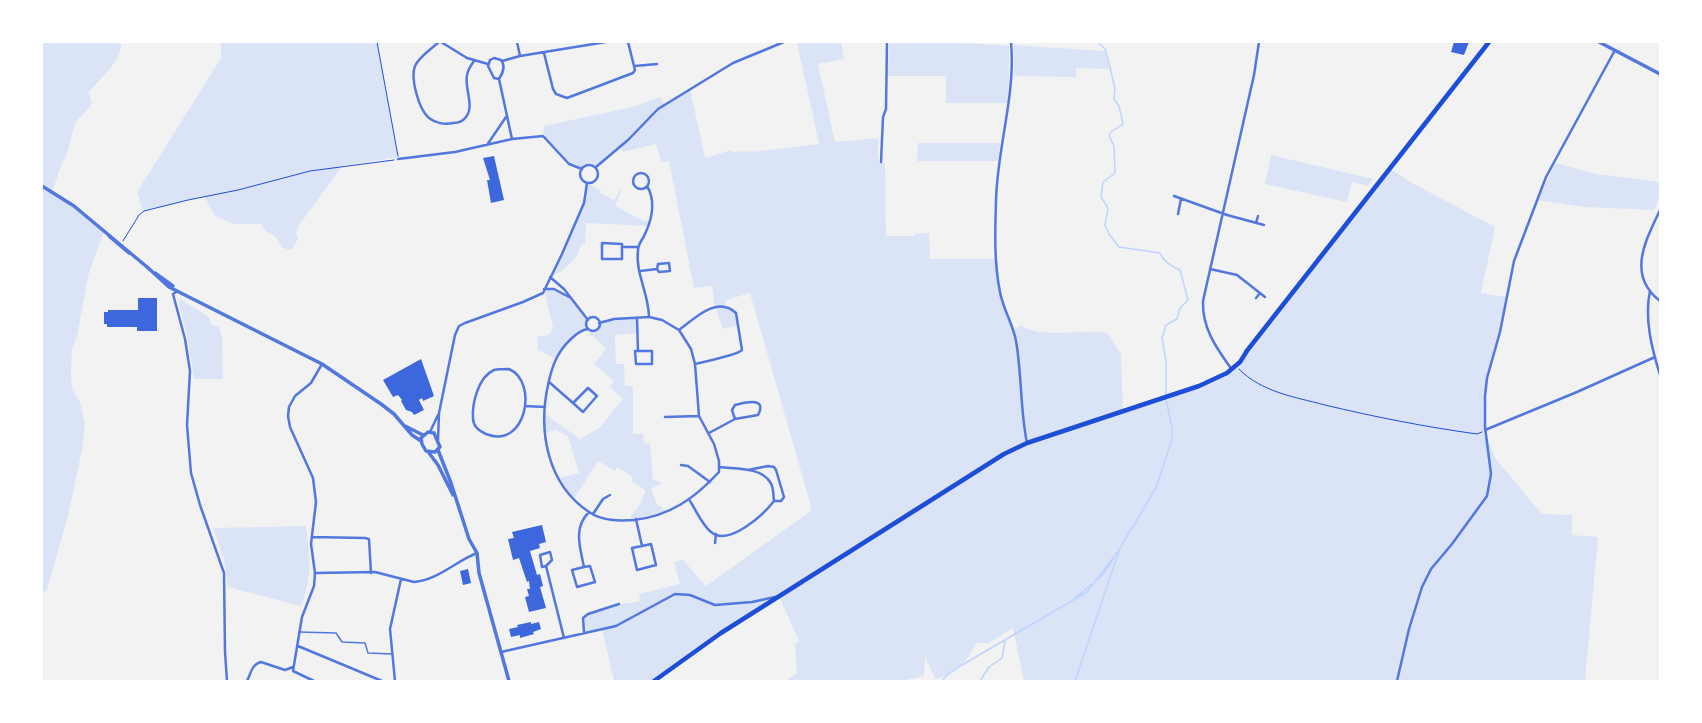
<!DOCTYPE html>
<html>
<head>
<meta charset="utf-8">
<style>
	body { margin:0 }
	#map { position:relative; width:1702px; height:723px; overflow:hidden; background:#f2f2f2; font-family:"Golos Text",sans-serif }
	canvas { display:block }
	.frame { position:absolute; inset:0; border:43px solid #fff; pointer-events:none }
</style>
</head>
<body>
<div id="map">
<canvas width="1702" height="723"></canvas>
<div class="frame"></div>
</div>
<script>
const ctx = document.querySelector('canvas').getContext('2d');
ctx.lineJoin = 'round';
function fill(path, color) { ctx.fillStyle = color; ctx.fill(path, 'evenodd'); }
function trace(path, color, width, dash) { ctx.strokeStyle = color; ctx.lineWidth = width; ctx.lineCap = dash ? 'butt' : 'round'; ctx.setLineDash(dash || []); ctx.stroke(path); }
fill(new Path2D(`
	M 42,42 L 121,42 C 122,61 101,78 89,92 L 92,104 L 75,123 L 67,155 L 62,163 L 52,192 L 74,206 L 104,231 L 88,276 L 77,337 L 72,348 L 71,375 L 72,389 L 80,402 L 85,425 L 82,450 L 69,512 L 47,590 L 42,593 Z
	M 221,42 L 377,42 L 398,157 L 342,166 L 300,224 L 296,232 L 298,239 L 292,249 C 278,250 283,243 275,237 C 268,230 268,236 261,224 L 233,224 L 214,215 L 205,197 L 143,211 L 137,192 L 221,58 Z
	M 841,42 L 844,59 L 818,64 L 835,142 L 878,138 L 878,161 L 885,163 L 886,236 L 914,236 L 914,234 L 929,233 L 930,259 L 997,259 L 1000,291 L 1013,330 L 1021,325 C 1040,340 1084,328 1107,333 L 1121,354 L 1123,411 L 1209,384 L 1225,377 L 1240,365 L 1391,169 L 1412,183 L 1495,227 L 1481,293 L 1506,297 L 1500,332 L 1487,378 L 1485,430 L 1495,458 L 1542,514 L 1572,515 L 1572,535 L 1598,537 L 1585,681 L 1024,681 L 1013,628 L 989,643 L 976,643 C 968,661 956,675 935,679 L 925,656 L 924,676 L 902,681 L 789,681 L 788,679 L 797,673 L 795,644 L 799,641 L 779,596 L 654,681 L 614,681 L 602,629 L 584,633 L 583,618 C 598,605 623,605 640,601 L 639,594 L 680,584 L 674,562 L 683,560 L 706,586 L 812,510 L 750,293 L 726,300 L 725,307 C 736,310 736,314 738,325 L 723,329 L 715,307 L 712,286 L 694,288 L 669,161 L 661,162 L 656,144 L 623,152 L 620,147 L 596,167 L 589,165 L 582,169 L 573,166 L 543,136 L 544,126 L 632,107 L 661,97 L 664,105 L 690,90 L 705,158 L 731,150 L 733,152 L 748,151 L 751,152 L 819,144 L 797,43 Z
	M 890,42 L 952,42 L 1009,46 L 1009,84 L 1007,103 L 946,103 L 946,76 L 887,76 Z
	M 1014,45 L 1105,51 L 1109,69 L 1076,68 L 1076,77 L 1014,76 Z
	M 918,143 L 1000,143 L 998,161 L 917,161 Z
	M 1271,155 L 1373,179 L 1368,186 L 1352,182 L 1347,202 L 1265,184 Z
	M 1555,163 L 1597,174 L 1660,182 L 1660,196 L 1654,210 L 1584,207 L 1538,200 Z
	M 587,183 L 601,190 L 600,193 L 614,200 L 621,188 L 622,189 L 615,206 L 644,221 L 650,221 L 648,226 L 586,223 L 585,244 L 581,244 C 580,257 562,273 550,277 L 584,203 Z
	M 544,289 C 566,288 575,305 588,320 L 587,327 L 591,331 L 596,330 L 599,323 L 606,321 L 637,318 L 637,333 L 615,335 L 616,364 L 624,364 L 625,386 L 633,386 L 633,434 L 643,434 L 644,444 L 650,443 L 653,479 L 662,483 L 651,489 L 657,504 L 667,511 L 631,520 L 631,516 L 639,506 L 645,493 L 645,490 L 631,481 L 633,477 L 617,467 L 615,471 L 598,461 L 574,499 L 559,478 L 579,473 L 568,436 L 556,430 L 544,433 L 544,413 L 580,439 L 599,428 L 623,399 L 610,387 L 614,381 L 594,364 L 606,349 L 593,336 L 591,337 L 588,329 C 574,330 563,349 555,359 L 538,350 L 537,337 L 549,335 L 553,328 Z
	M 180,299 L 209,317 L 211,324 L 219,327 L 222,338 L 223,379 L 194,379 L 187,336 L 178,300 Z
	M 306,526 C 310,560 313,573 301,606 L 228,587 L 224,560 L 213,528 Z`), '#dbe4f7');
trace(new Path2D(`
	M 1098,42 L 1105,49 L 1110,67 L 1115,89 L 1114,99 L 1119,106 L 1123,124 L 1111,132 L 1109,136 L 1114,146 L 1115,172 L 1114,174 L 1103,182 L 1101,197 C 1112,213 1107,208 1105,225 L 1109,234 L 1119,247 L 1160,253 C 1164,262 1171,266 1180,270 L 1188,300 L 1180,308 L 1177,319 L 1166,325 L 1162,338 L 1166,361 L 1166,395
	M 1098,579 L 1103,574 L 1114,558
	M 1075,598 L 1092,584
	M 942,681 L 947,675 L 962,665 L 1087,592 L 1119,550
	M 980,681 L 989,667 L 1002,658 L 1005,641
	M 1075,681 L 1120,548 L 1156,488 L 1172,439 L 1172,427 L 1166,399`), '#bfd3fe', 1.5);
fill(new Path2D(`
	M 1454,42 L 1469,42 L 1464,55 L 1451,52 Z
	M 494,156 L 504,200 L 491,203 L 487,180 L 490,180 L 483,158 Z
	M 138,298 L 157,298 L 157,331 L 137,331 L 137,327 L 107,327 L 107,324 L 104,324 L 104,312 L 108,312 L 108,310 L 138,310 Z
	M 421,359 L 434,396 L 423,401 L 422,398 L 419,400 L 424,410 L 414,415 L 412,412 L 406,410 L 401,401 L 402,400 L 398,395 L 393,397 L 383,380 Z
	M 542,525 L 546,542 L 539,544 L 540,548 L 530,551 L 537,575 L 540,574 L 543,586 L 540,587 L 546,608 L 529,612 L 525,597 L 529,596 L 527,589 L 530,589 L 529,581 L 527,582 L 519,558 L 513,560 L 508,539 L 514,538 L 512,532 Z
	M 468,569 L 471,583 L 463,585 L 460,571 Z
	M 531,622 L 531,624 L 539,622 L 541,629 L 533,632 L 534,634 L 520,638 L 520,635 L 511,637 L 509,629 L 518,627 L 517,625 Z`), '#3d67dc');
trace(new Path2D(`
	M 377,42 L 398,156
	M 123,241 L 139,215 L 144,211 L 188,200 L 238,190 L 310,171 L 394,160
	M 1239,369 C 1261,392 1295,397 1325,405 C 1375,417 1426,427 1477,434 L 1482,432`), '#1d4ed8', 1);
trace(new Path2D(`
	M 299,632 L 336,633 L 342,642 L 365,643 L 368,653 L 392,654`), '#5277de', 1.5);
trace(new Path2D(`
	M 439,42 C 431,49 419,57 415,66 C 410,78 419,110 429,118 C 435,123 445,125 453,123 C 458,123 463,121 466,117 C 475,106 464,88 467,75 C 468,70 471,65 474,61
	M 441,42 L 467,58 L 488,64
	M 517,42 L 520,56
	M 1011,42 C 1016,95 997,148 996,201 C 995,231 994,263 1000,292 C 1003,309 1013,324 1016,341 C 1022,375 1020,409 1027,443
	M 544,53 L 553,89 L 556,94 L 567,98 L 633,73 L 635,70 L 628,42
	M 494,58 L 501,60 C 506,66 503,73 499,79 L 494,78 L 488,66 L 490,60 Z
	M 502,61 L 520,56 L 606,42
	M 635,66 L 657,64
	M 499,79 L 512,139 L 543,136 L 569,164 L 582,169
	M 487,145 L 506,117
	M 398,159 L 455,152 L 512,139
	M 881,162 L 883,117 L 886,109 L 887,42
	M580 174a9 9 0 1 1 18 0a9 9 0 1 1-18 0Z
	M 596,167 L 628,140 L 658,109 L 733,63 L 784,42
	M633 181a8 8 0 1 1 16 0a8 8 0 1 1-16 0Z
	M 647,186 C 656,201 652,219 645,234 C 643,239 638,244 638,250 C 635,273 649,294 649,317
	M 1174,196 L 1227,215 L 1264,225
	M 1660,210 C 1646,240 1626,275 1660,301
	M 1178,214 L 1181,199
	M 1256,223 L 1258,216
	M 622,247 L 622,259 L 602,259 L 602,243 L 622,244 L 622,247 L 638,247
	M 1210,269 L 1237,275 L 1265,297
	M 640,271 L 657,269 L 658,264 L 669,263 L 670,271 L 659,272 L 657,269
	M 550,277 L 564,289 L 588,320
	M 544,289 L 554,289 L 569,297
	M 178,291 L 173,294 L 185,339 L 190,371 L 187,425 L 191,473 L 200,505 L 224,573 L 225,652 L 227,681
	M 1650,291 C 1644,319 1652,349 1660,375
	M 1256,298 L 1260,293
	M586 324a7 7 0 1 1 14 0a7 7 0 1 1-14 0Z
	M 637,318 L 638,351 L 635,351 L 636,364 L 652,364 L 652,351 L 638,351
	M 588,329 C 581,330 576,334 571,339 C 557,352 552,366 548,385 C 538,431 547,484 589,512 C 602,521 619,521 634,520 C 670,516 695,498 719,472 L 719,461 L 714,444 L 699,416 L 695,364 L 691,349 L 679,330 L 662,320 L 649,317 L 614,319 L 599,323
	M 679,330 C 694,319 717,295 736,313 L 742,350 C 739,354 704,362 695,364
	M 1230,367 C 1215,346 1202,327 1203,301 L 1254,75 L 1259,42
	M 509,369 C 539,382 526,450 486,434 C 479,431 473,426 473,418 C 472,404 478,377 494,370 C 499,369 505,369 509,369 Z
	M 549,382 L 573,403 L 588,388 L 597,396 L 583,412 L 573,403
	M 525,406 L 545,407
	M 665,417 L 699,416
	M 1485,430 L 1577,392 L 1655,357
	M 430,432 L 438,415
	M 709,433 L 735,419 L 758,415 C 768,396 744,403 735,405 L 732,410 L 735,419
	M 438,440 L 439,413 L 455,335 L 459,326 L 465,323 L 523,302 L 543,293 L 562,254 L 584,203 L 587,183
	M 681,465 L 688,466 L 710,482
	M 748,470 L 768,466 L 774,467 L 776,470 L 784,497 L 781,501 L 774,501
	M 690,501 C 696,510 702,525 711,532 C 729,547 764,514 774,501 C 773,494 774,487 770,482 C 761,467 735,469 720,467
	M 593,514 L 603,499 L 610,495
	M 636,519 L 642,546 L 651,544 L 656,565 L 637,570 L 632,548 L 642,546
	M 312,537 L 365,538 L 369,539 L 371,573
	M 715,543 L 716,534
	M 546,566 L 542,567 L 540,555 L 550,552 L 552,560 L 546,566 L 564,638
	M 584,567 L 590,566 L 595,582 L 577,587 L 572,570 L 584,567 C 580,547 573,528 589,512
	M 315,573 L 375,572 L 414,582 C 438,580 456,561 477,553
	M 584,633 L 583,618 L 588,614 L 619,604
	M 298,646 L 382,681
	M 501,652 L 616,626 L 675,594 L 690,595 L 715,605 L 752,602 L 775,597
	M 247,681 C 251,673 252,664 261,662 L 285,670 L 293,667
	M 314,681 L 293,671 L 302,617 L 314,586 L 315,573 L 311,544 L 316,502 L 313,478 L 290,427 L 288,416 L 289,407 L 295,396 L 311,383 L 322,364
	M 395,681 L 390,629 L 401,579
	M 1397,681 L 1409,629 L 1422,587 L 1431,569 L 1452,544 L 1487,496 L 1491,474 L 1485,427 L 1485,396 L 1487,378 L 1500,332 L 1514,261 L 1546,177 L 1615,50`), '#5277de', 2.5);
trace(new Path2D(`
	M 1599,42 L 1660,74
	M 42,186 L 74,206 L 147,267
	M 109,236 L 129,253
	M 146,266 L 169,287 L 322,364 L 381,404 L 394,414 L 412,435 L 421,441
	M 155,273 L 173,286
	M 405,426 L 423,435
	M 428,432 L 434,433 L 440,447 L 435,452 L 426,451 L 422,444 L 421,438 Z
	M 438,450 L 451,483 L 469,539 L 477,553 L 479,573 L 509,681
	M 429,453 L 438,465 L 453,495`), '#5277de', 3.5);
trace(new Path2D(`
	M 1246,352 L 1489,42
	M 654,681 L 721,633 L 1004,454 L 1027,443 L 1199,386 L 1227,373 L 1240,362 L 1247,351`), '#1d4ed8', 4.5);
</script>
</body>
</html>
